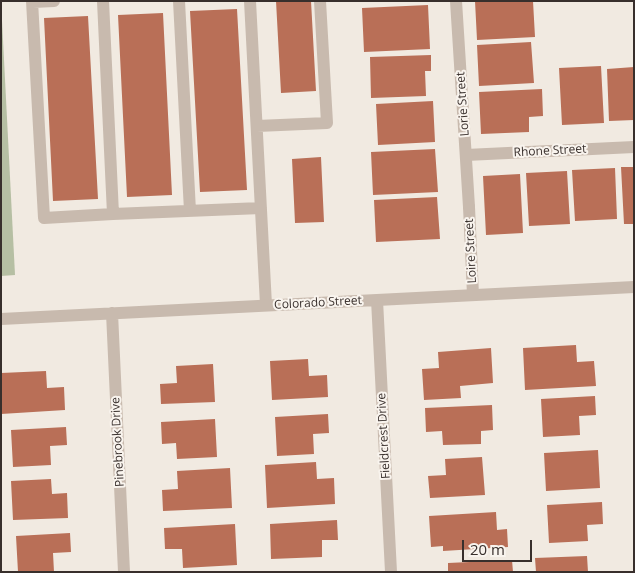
<!DOCTYPE html>
<html>
<head>
<meta charset="utf-8">
<style>
	body { margin:0 }
	#map { position:relative; width:635px; height:573px; overflow:hidden; background:#f1eae1; font-family:"Open Sans",sans-serif }
	canvas { display:block }
	.frame { position:absolute; inset:0; border:2px solid #382f2c; pointer-events:none }
	.scale { position:absolute; left:462px; top:540px; width:70px; height:22px; box-sizing:border-box; border:2px solid #382f2c; border-top:0; padding-left:6px; font-size:15px; line-height:18px; white-space:nowrap; color:#382f2c; -webkit-text-stroke:4px #f9f4ee; paint-order:stroke }
</style>
</head>
<body>
<div id="map">
<canvas width="635" height="573"></canvas>
<div class="frame"></div>
<div class="scale">20 m</div>
</div>
<script>
const ctx = document.querySelector('canvas').getContext('2d');
ctx.lineJoin = 'round';
function fill(path, color) { ctx.fillStyle = color; ctx.fill(path, 'evenodd'); }
function trace(path, color, width, dash) { ctx.strokeStyle = color; ctx.lineWidth = width; ctx.lineCap = dash ? 'butt' : 'round'; ctx.setLineDash(dash || []); ctx.stroke(path); }
function write(font, color, halo, rows, align = 'center') {
  ctx.font = font + ' "Open Sans",sans-serif'; ctx.lineWidth = 4; ctx.setLineDash([]); ctx.textBaseline = 'middle'; ctx.strokeStyle = halo; ctx.fillStyle = color; for (const [text, x, y, turn = 0] of rows) {
    ctx.save(); ctx.translate(x, y); ctx.rotate((+turn || 0) * Math.PI / 180); ctx.textAlign = isNaN(turn) ? turn : align; if (halo) ctx.strokeText(text, 0, 0); ctx.fillText(text, 0, 0); ctx.restore();
  }
}
fill(new Path2D(`
	M 1,1 L 15,275 L 1,276 Z`), '#b6bfa3');
fill(new Path2D(`
	M 276,1 L 311,1 L 316,91 L 281,93 Z
	M 475,1 L 533,1 L 535,37 L 477,40 Z
	M 428,5 L 430,49 L 364,52 L 362,8 Z
	M 237,9 L 247,190 L 200,192 L 190,11 Z
	M 163,13 L 172,195 L 127,197 L 118,15 Z
	M 88,16 L 98,199 L 53,201 L 44,18 Z
	M 531,42 L 534,83 L 479,86 L 477,45 Z
	M 431,55 L 431,71 L 425,71 L 426,96 L 371,98 L 370,57 Z
	M 601,66 L 604,123 L 562,125 L 559,68 Z
	M 634,67 L 634,120 L 609,121 L 607,69 Z
	M 542,89 L 543,116 L 529,117 L 529,132 L 481,134 L 479,92 Z
	M 433,101 L 435,142 L 378,145 L 376,104 Z
	M 435,149 L 438,192 L 373,195 L 371,152 Z
	M 321,157 L 324,222 L 295,223 L 292,159 Z
	M 621,167 L 634,167 L 634,224 L 624,224 Z
	M 615,168 L 617,219 L 575,221 L 572,170 Z
	M 567,171 L 570,224 L 529,226 L 526,173 Z
	M 520,174 L 523,233 L 486,235 L 483,176 Z
	M 437,197 L 440,239 L 376,242 L 374,200 Z
	M 576,345 L 577,362 L 594,361 L 596,386 L 525,390 L 523,348 Z
	M 491,348 L 493,383 L 460,386 L 461,398 L 424,400 L 422,369 L 439,368 L 438,352 Z
	M 308,359 L 309,376 L 327,375 L 328,397 L 272,400 L 270,361 Z
	M 213,364 L 215,402 L 161,404 L 160,384 L 177,383 L 176,366 Z
	M 46,371 L 47,388 L 64,387 L 65,410 L 1,414 L 1,373 Z
	M 595,396 L 596,415 L 579,416 L 580,435 L 543,437 L 541,399 Z
	M 492,405 L 493,430 L 481,431 L 481,444 L 443,445 L 442,431 L 426,432 L 425,408 Z
	M 328,414 L 329,433 L 313,434 L 314,454 L 277,456 L 275,417 Z
	M 215,419 L 217,457 L 177,459 L 176,443 L 162,444 L 161,422 Z
	M 66,427 L 67,445 L 50,446 L 51,465 L 13,467 L 11,430 Z
	M 598,450 L 600,488 L 546,491 L 544,453 Z
	M 482,457 L 485,495 L 430,498 L 428,476 L 446,475 L 445,459 Z
	M 316,462 L 317,479 L 334,478 L 335,504 L 267,508 L 265,465 Z
	M 230,468 L 232,508 L 163,511 L 162,490 L 178,489 L 177,471 Z
	M 51,479 L 52,494 L 67,493 L 68,518 L 13,520 L 11,481 Z
	M 602,502 L 603,524 L 587,525 L 588,541 L 549,543 L 547,505 Z
	M 496,512 L 497,530 L 507,529 L 508,547 L 443,551 L 443,546 L 431,547 L 429,516 Z
	M 337,520 L 338,540 L 322,540 L 322,557 L 271,559 L 270,524 Z
	M 235,524 L 237,565 L 183,568 L 182,549 L 165,549 L 164,528 Z
	M 70,533 L 71,552 L 53,553 L 54,572 L 18,572 L 16,536 Z
	M 587,556 L 588,572 L 536,572 L 535,558 Z
	M 512,560 L 513,572 L 448,572 L 448,563 Z`), '#b96f57');
trace(new Path2D(`
	M 32,1 L 44,218 L 113,214
	M 103,1 L 113,214 L 261,208
	M 179,1 L 190,211
	M 250,1 L 266,305
	M 33,2 L 54,1
	M 257,126 L 327,123 L 320,1
	M 469,207 L 473,295`), '#c8baae', 12);
trace(new Path2D(`
	M 456,1 L 469,207
	M 466,155 L 634,147
	M 377,300 L 391,572
	M 112,313 L 124,572
	M 1,319 L 634,287`), '#c8baae', 12);
write('12px', '#382f2c', '#f9f4ee', [
	["Lorie Street",463,104,-94],
	["Rhone Street",550,151,-3],
	["Loire Street",471,251,-93],
	["Colorado Street",318,303,-3],
	["Fieldcrest Drive",384,436,-93],
	["Pinebrook Drive",118,442,-93]
]);
</script>
</body>
</html>
